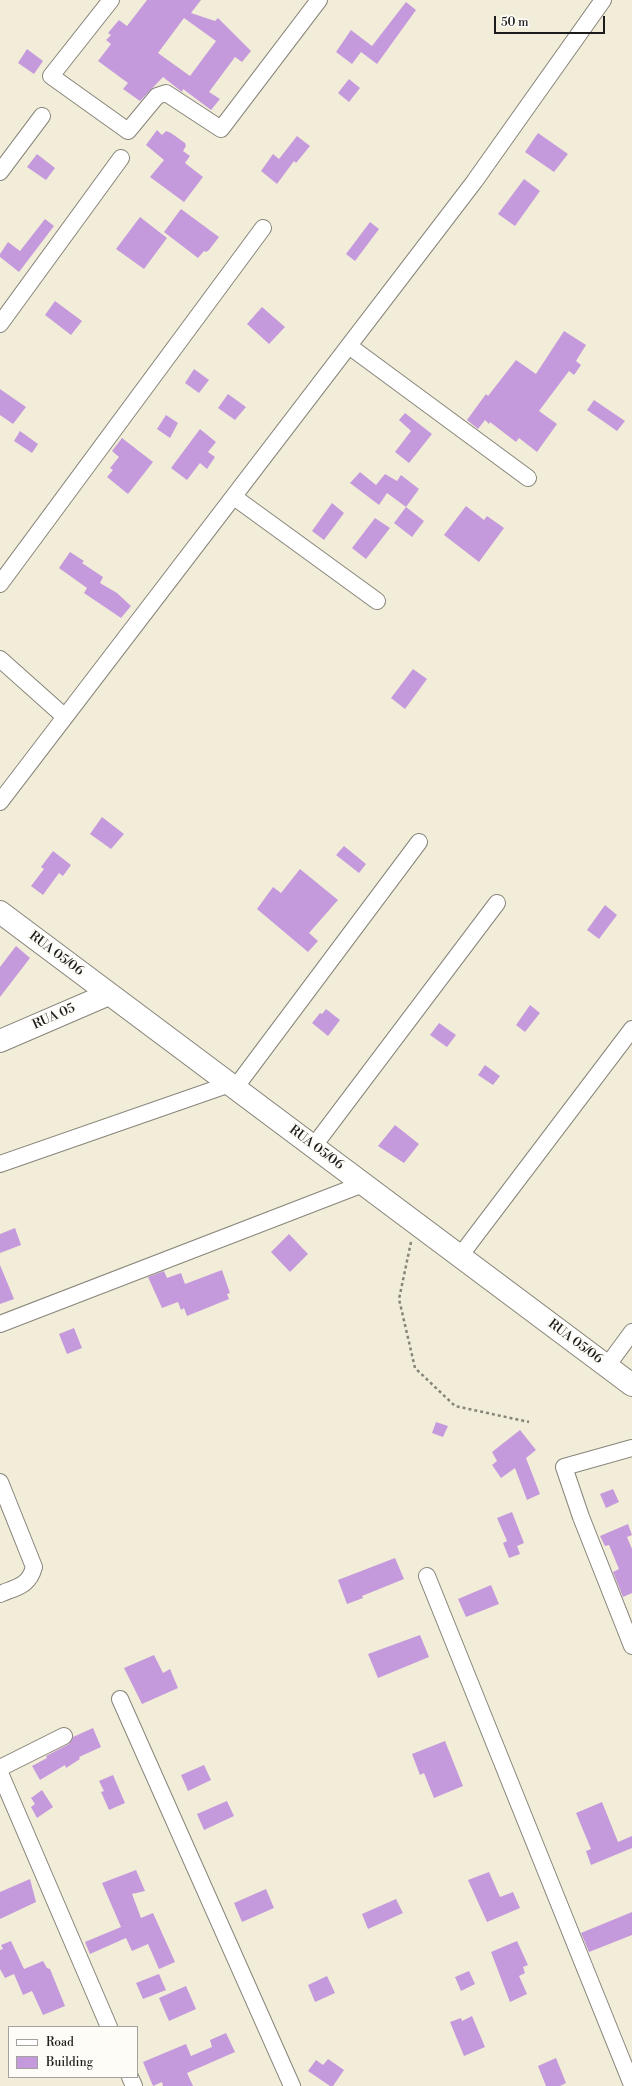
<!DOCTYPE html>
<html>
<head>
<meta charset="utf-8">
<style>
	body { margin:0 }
	#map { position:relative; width:632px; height:2086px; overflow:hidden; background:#f2edd8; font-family:"Libre Bodoni",serif }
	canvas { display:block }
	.legend { position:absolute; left:8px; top:2026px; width:130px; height:52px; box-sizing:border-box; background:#fdfcf7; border:1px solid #a3a29f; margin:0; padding:5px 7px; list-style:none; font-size:12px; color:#1c1c1c }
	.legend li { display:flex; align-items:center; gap:8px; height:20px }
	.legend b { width:20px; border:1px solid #a3a29f }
	.scale { position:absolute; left:494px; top:16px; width:111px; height:18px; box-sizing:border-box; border:2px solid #1c1c1c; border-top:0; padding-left:5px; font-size:12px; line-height:14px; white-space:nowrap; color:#1c1c1c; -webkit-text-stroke:3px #fdfcf7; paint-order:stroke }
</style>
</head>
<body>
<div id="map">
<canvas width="632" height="2086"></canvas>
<ul class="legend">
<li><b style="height:5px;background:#fff"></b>Road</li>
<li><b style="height:11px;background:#c59adc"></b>Building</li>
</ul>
<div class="scale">50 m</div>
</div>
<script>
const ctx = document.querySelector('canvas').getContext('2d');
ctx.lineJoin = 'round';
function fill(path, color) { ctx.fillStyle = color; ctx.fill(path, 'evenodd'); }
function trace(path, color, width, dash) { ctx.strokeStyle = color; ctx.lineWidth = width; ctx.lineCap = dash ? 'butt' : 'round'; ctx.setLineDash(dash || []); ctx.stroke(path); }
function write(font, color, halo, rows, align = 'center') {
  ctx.font = font + ' "Libre Bodoni",serif'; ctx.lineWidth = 4; ctx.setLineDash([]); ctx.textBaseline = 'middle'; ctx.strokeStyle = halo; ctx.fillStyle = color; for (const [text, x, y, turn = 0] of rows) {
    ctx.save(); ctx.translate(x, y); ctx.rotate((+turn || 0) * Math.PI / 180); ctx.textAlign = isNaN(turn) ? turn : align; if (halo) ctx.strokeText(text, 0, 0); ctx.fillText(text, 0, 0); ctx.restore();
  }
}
fill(new Path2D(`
	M 147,0 L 201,0 L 191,13 L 215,21 L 218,18 L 251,51 L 242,62 L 235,57 L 209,92 L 220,99 L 211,110 L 183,89 L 182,92 L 163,77 L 140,101 L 123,89 L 128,83 L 98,61 L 111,44 L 106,40 L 111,35 L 108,33 L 119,20 L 127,26 ZM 184,18 L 216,41 L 190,76 L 158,53 Z
	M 406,2 L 416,10 L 377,64 L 361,52 L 352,64 L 336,52 L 351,30 L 372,46 Z
	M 27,49 L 43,61 L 34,74 L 18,63 Z
	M 349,79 L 360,88 L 349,102 L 338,93 Z
	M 157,130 L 162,135 L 166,131 L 171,133 L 185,143 L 186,146 L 183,151 L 190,156 L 185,163 L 203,177 L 184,202 L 150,177 L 164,160 L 146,145 Z
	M 538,133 L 568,154 L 554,172 L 525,152 Z
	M 297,136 L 310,146 L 296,163 L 294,161 L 277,184 L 261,171 L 273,154 L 279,159 Z
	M 37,154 L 55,168 L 46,180 L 27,167 Z
	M 524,179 L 540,191 L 515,226 L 498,214 Z
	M 181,209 L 219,237 L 209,250 L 206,252 L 204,251 L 198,258 L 164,232 Z
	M 140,217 L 167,238 L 144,269 L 116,249 Z
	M 45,219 L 54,226 L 19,272 L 0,257 L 0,254 L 8,242 L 20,251 Z
	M 370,222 L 379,229 L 355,261 L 346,254 Z
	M 55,301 L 82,321 L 71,335 L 45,315 Z
	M 262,307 L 285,327 L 269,344 L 247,324 Z
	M 564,331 L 586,345 L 576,361 L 581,365 L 574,375 L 569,371 L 539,411 L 557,424 L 537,452 L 519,438 L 516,442 L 490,422 L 489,424 L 485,420 L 478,429 L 467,420 L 486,394 L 488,396 L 516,360 L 536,374 Z
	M 194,369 L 209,380 L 199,393 L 185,383 Z
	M 0,389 L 26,407 L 13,424 L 0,415 Z
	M 228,394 L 246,407 L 235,420 L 218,408 Z
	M 594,400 L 625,421 L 617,431 L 587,410 Z
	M 405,413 L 432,434 L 409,463 L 395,452 L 411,431 L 399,420 Z
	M 166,415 L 178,423 L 170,438 L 157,429 Z
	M 200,429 L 216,442 L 208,452 L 215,457 L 207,469 L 200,463 L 187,480 L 171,468 Z
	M 20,431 L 38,444 L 32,453 L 14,441 Z
	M 122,438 L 153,462 L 128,494 L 107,477 L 113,470 L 110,468 L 119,457 L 112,451 Z
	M 360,472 L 376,485 L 385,474 L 397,481 L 401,475 L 419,489 L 406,507 L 387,493 L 379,505 L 350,483 Z
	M 332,503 L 344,513 L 324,540 L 312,531 Z
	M 466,506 L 484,520 L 487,516 L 504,528 L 479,562 L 444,535 Z
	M 406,507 L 424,521 L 412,537 L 394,523 Z
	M 375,518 L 390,528 L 366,559 L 352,548 Z
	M 70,552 L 84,561 L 82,563 L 103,577 L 100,583 L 117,593 L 131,606 L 121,618 L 84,593 L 87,588 L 59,568 Z
	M 413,669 L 427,679 L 405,709 L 391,698 Z
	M 102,817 L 124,834 L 111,849 L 90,834 Z
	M 344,846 L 366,864 L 359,873 L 336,855 Z
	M 53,851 L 71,865 L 63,876 L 59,873 L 43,895 L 31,886 L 44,869 L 41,867 Z
	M 300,869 L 338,900 L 309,933 L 318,941 L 308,952 L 257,909 L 273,887 L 281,893 Z
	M 605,905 L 617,915 L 599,939 L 587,930 Z
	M 16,946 L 30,958 L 0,997 L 0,967 Z
	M 530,1005 L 540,1013 L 525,1032 L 516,1025 Z
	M 326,1009 L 340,1020 L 328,1036 L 312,1023 L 320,1013 L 322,1014 Z
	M 439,1023 L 456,1035 L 447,1047 L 430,1035 Z
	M 485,1065 L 500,1076 L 493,1085 L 478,1075 Z
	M 395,1125 L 419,1144 L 404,1163 L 378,1146 Z
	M 15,1228 L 21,1245 L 0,1253 L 0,1234 Z
	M 289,1234 L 308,1254 L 290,1272 L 271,1252 Z
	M 0,1265 L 14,1299 L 0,1304 Z
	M 222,1270 L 230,1293 L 227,1294 L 229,1299 L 187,1316 L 184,1308 L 181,1310 L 178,1302 L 162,1308 L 148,1277 L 164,1271 L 167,1278 L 181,1273 L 185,1284 Z
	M 74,1328 L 82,1348 L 67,1354 L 59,1334 Z
	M 436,1422 L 448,1426 L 443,1437 L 432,1433 Z
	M 520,1430 L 536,1450 L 526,1458 L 540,1494 L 527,1500 L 515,1468 L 501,1478 L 492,1465 L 497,1461 L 492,1452 Z
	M 613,1489 L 619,1502 L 606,1508 L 600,1494 Z
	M 512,1512 L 524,1543 L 517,1546 L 520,1554 L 509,1558 L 503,1543 L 507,1541 L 497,1518 Z
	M 628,1524 L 632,1535 L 627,1537 L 632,1549 L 632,1593 L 623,1597 L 613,1572 L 619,1569 L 609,1545 L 605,1546 L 600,1536 Z
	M 395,1558 L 404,1579 L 362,1596 L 363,1598 L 347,1604 L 338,1580 Z
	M 491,1585 L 499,1604 L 466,1617 L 458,1599 Z
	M 420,1635 L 429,1657 L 378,1678 L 368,1654 Z
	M 154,1655 L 163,1673 L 170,1669 L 178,1688 L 142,1704 L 124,1668 Z
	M 93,1728 L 101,1747 L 79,1757 L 80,1759 L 66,1768 L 65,1765 L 40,1780 L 32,1766 L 47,1758 L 46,1756 L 69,1744 L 73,1737 Z
	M 445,1741 L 463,1786 L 434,1798 L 424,1773 L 420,1775 L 412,1754 Z
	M 204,1765 L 211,1780 L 188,1791 L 181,1775 Z
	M 113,1775 L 125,1803 L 109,1810 L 101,1792 L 104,1791 L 99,1781 Z
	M 42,1790 L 53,1807 L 37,1818 L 31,1807 L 35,1804 L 31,1798 Z
	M 227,1801 L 234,1816 L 204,1830 L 197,1814 Z
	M 602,1802 L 618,1842 L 632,1836 L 632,1848 L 591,1865 L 586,1851 L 591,1849 L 576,1813 Z
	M 136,1870 L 145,1891 L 132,1894 L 141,1918 L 153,1913 L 175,1962 L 159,1969 L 148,1944 L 132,1951 L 126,1938 L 90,1954 L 85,1942 L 121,1927 L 102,1883 Z
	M 489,1872 L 500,1897 L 513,1892 L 520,1908 L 487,1922 L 468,1880 Z
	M 30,1879 L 36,1902 L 0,1919 L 0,1892 Z
	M 266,1889 L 274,1908 L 242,1922 L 234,1903 Z
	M 396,1899 L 403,1913 L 368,1929 L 362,1914 Z
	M 632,1912 L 632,1935 L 589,1952 L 581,1933 Z
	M 11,1941 L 24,1969 L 43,1961 L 47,1968 L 50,1969 L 65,2006 L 43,2015 L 32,1991 L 23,1995 L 14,1974 L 5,1978 L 0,1969 L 0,1950 L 3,1949 L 1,1945 Z
	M 517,1941 L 528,1965 L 523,1967 L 525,1973 L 519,1976 L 527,1994 L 510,2002 L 491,1952 Z
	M 469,1971 L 475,1984 L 461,1991 L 455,1977 Z
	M 159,1974 L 166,1990 L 143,1999 L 136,1983 Z
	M 327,1976 L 335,1993 L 315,2002 L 308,1985 Z
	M 186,1986 L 196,2009 L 169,2021 L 159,1998 Z
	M 472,2016 L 485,2047 L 464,2056 L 450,2022 L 461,2018 L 462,2021 Z
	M 226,2033 L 235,2052 L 187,2073 L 193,2086 L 163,2086 L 162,2082 L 153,2086 L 143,2062 L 186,2044 L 191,2056 L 212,2047 L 210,2040 Z
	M 556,2058 L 566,2083 L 560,2086 L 546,2086 L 538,2066 Z
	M 328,2059 L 344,2070 L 333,2086 L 330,2086 L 308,2071 L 316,2060 L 323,2065 Z`), '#c59adc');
const street = new Path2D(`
	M 111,0 L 51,76 L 128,131 L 157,96 L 166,93 L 221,129 L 319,0
	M 0,172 L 42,116
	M 0,324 L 121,158
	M 349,346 L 528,478
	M 234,497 L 377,601
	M 0,584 L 263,228
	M 0,659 L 65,717
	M 0,802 L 474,182 L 603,0
	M 235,1088 L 419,842
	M 313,1147 L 497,903
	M 0,1164 L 230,1084
	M 460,1256 L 632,1029
	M 0,1324 L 363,1184
	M 607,1366 L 632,1332
	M 632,1448 L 564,1467 L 581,1517 L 632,1646
	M 0,1482 L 34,1567 C 29,1586 17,1587 0,1594
	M 427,1576 L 632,2085
	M 120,1699 L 292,2086
	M 0,1768 L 64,1736
	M 0,1773 L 109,2027
	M 130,2077 L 134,2086`);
const secondary = new Path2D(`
	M 0,912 L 632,1385
	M 0,1041 L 109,994`);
trace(street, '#87847a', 18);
trace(secondary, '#87847a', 24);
trace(new Path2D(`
	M 411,1242 L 399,1299 L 415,1368 L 455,1406 L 529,1422`), '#87847a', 2.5, [3, 3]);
trace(street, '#fff', 16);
trace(secondary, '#fff', 22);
write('13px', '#1c1c1c', '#fdfcf7', [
	["RUA 05/06",56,954,37],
	["RUA 05",54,1017,-24],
	["RUA 05/06",316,1148,37],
	["RUA 05/06",575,1342,37]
]);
</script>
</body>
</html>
